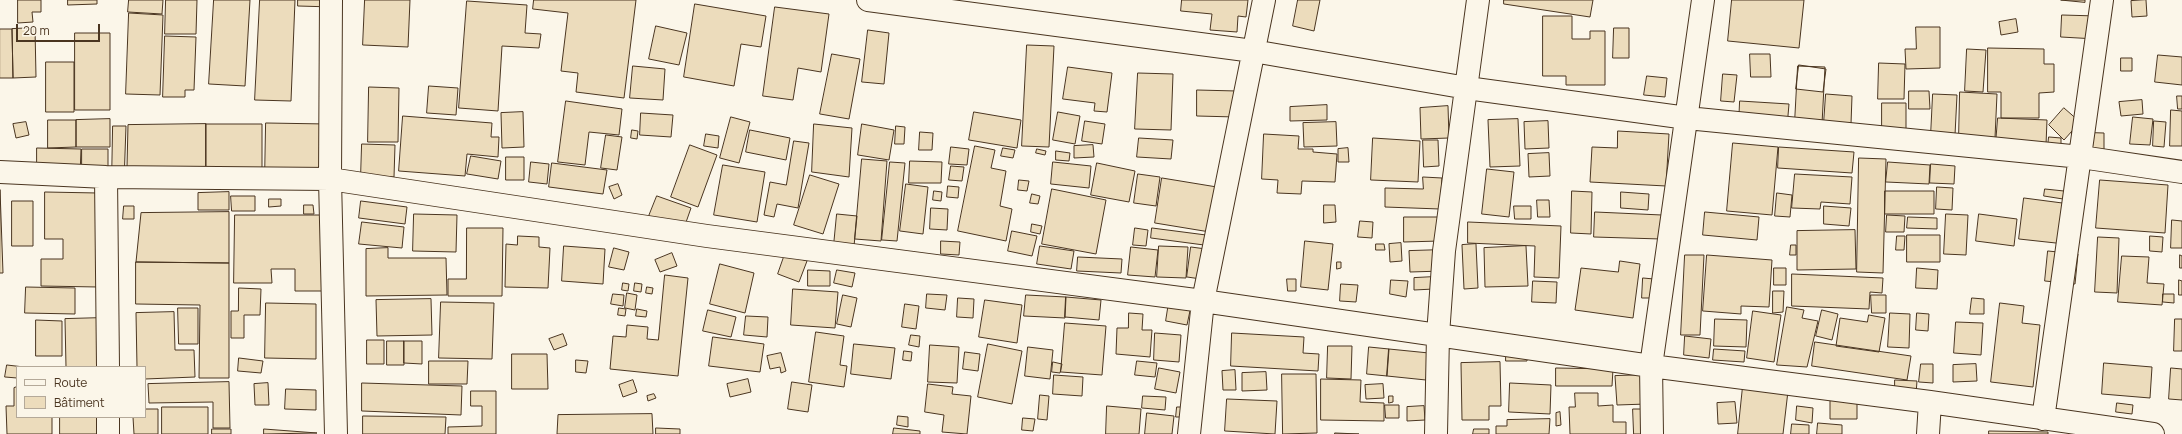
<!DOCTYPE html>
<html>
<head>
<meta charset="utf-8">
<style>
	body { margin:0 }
	#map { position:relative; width:2182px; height:434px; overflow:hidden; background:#fbf6e9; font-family:Manrope,sans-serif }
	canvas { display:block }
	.legend { position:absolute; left:16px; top:366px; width:130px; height:52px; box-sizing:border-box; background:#fbf6e9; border:1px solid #b4a999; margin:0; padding:5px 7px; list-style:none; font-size:12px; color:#4a3520 }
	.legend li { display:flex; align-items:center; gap:8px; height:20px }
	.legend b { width:20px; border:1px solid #b4a999 }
	.scale { position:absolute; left:16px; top:24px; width:84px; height:18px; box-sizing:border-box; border:2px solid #4a3520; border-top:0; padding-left:5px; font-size:12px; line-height:14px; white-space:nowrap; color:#4a3520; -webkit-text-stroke:3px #fbf6e9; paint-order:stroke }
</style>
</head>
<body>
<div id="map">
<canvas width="2182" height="434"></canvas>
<ul class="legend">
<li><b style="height:5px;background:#fbf6e9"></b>Route</li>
<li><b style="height:11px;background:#ecdcbc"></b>Bâtiment</li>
</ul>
<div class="scale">20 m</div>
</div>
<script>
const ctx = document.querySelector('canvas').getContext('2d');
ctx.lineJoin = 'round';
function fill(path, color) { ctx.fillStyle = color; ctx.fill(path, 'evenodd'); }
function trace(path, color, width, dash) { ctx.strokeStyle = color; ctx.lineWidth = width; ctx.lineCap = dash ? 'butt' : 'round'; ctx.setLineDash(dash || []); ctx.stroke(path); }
const building = new Path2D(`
	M 18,0 L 41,0 L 41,12 L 32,12 L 33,22 L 18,23 Z
	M 68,0 L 97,0 L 97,4 L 68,5 Z
	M 129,0 L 163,0 L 162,14 L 128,12 Z
	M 166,0 L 197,0 L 196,34 L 165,34 Z
	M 214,0 L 250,0 L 245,86 L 209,84 Z
	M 260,0 L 295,0 L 291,101 L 255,100 Z
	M 298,0 L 334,0 L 333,7 L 298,6 Z
	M 365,0 L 410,0 L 408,47 L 363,45 Z
	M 534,0 L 636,0 L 624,98 L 576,92 L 578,73 L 561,71 L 568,13 L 533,9 Z
	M 1182,0 L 1248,0 L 1246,17 L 1238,16 L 1237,32 L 1210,30 L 1212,14 L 1181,11 Z
	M 1298,0 L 1320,0 L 1314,31 L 1293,26 Z
	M 1504,0 L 1593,0 L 1590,17 L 1504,4 Z
	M 1732,0 L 1804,0 L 1799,48 L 1728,41 Z
	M 2061,0 L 2085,0 L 2085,2 Z
	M 2146,0 L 2147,16 L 2132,17 L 2131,1 Z
	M 467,1 L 527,5 L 525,33 L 541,34 L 539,48 L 502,46 L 498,111 L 459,108 Z
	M 695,4 L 766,16 L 761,47 L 741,44 L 734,86 L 684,77 Z
	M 775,7 L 829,14 L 821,72 L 798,68 L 793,100 L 763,96 Z
	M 129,13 L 163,15 L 160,95 L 126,94 Z
	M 2062,15 L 2097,16 L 2096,39 L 2061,37 Z
	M 1543,16 L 1572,16 L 1572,39 L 1590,39 L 1590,31 L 1605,31 L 1605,85 L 1566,85 L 1566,76 L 1543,76 Z
	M 2016,19 L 2018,32 L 2001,35 L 1999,22 Z
	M 656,26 L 687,33 L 679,65 L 649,59 Z
	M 1916,27 L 1940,27 L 1940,68 L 1906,69 L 1905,49 L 1916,49 Z
	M 35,28 L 36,77 L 13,78 L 12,29 Z
	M 1614,28 L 1629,28 L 1629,58 L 1613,58 Z
	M 0,29 L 12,29 L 13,78 L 0,78 Z
	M 868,30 L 889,33 L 884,84 L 862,82 Z
	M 75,33 L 110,33 L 110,110 L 75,110 Z
	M 165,36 L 196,37 L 194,90 L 185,90 L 185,97 L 163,97 Z
	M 1027,45 L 1054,46 L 1049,147 L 1022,146 Z
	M 1988,48 L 2044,49 L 2044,64 L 2054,64 L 2054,92 L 2039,93 L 2039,118 L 2001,118 L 2001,92 L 1988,92 Z
	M 1967,49 L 1986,50 L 1983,92 L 1965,91 Z
	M 832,54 L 860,59 L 849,119 L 820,114 Z
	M 1750,54 L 1770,54 L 1771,77 L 1751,77 Z
	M 2158,55 L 2182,57 L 2182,85 L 2155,82 Z
	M 2121,58 L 2132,58 L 2132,71 L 2121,71 Z
	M 46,62 L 74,62 L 74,112 L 46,112 Z
	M 1879,63 L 1905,64 L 1904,99 L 1878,99 Z
	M 1799,65 L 1826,69 L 1823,92 L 1796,89 Z
	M 633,66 L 665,69 L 663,100 L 630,98 Z
	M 1798,66 L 1825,67 L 1822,124 L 1795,122 Z
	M 1068,67 L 1112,73 L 1107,112 L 1094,111 L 1095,103 L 1063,99 Z
	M 1138,73 L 1173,74 L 1171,130 L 1135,129 Z
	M 1723,74 L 1737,75 L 1734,102 L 1721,101 Z
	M 1647,76 L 1667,78 L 1665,97 L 1644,95 Z
	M 429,86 L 458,88 L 456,115 L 427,113 Z
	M 369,87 L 399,88 L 398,142 L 368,142 Z
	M 1197,90 L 1237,91 L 1236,117 L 1197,116 Z
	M 1909,91 L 1929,91 L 1930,109 L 1909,109 Z
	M 1960,92 L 1997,94 L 1995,138 L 1959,137 Z
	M 1826,94 L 1852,96 L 1851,124 L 1824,123 Z
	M 1933,94 L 1957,95 L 1955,135 L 1931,135 Z
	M 2177,96 L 2182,96 L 2182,109 L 2178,109 Z
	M 2142,100 L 2143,114 L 2121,116 L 2119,102 Z
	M 566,101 L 622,109 L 619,135 L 589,132 L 585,165 L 558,162 Z
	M 1740,101 L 1789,104 L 1787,127 L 1739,124 Z
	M 1882,103 L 1906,103 L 1906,131 L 1882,131 Z
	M 1327,105 L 1327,120 L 1290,121 L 1290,107 Z
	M 1448,106 L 1449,138 L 1421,139 L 1420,108 Z
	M 2064,108 L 2080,122 L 2064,140 L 2049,125 Z
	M 2171,110 L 2182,111 L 2182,146 L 2170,146 Z
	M 523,112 L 524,147 L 502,148 L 501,113 Z
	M 974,112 L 1021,120 L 1017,148 L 969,140 Z
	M 1058,112 L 1080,116 L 1075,144 L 1053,140 Z
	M 641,113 L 673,115 L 671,137 L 640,135 Z
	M 403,116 L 492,123 L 491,137 L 499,137 L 498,157 L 467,154 L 465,176 L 399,171 Z
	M 731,117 L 750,122 L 739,163 L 720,158 Z
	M 2133,117 L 2153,119 L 2150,145 L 2130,144 Z
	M 1998,118 L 2047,120 L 2046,145 L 1996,143 Z
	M 110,119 L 110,147 L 76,147 L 76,120 Z
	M 1518,119 L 1520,166 L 1490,167 L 1488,120 Z
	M 48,120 L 76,120 L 76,147 L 48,148 Z
	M 1085,121 L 1105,124 L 1102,144 L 1082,141 Z
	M 1548,121 L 1549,148 L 1525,149 L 1524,122 Z
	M 2154,121 L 2166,122 L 2164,147 L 2153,146 Z
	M 26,122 L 29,135 L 16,138 L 13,124 Z
	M 1336,122 L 1337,146 L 1304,147 L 1303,123 Z
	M 266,123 L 327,124 L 326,179 L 265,178 Z
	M 206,124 L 262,124 L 262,169 L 206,169 Z
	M 206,124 L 206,169 L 127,167 L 128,125 Z
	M 814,124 L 852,128 L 849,177 L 812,172 Z
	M 862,124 L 894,130 L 889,160 L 858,155 Z
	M 113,126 L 126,126 L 124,182 L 112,181 Z
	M 896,126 L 905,127 L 904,144 L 895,144 Z
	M 632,130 L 638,131 L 637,139 L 631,138 Z
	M 750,130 L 790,138 L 786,160 L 746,152 Z
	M 1618,131 L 1669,134 L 1666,186 L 1590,182 L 1592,147 L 1617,148 Z
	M 920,132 L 933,133 L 932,150 L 919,150 Z
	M 2072,132 L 2104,133 L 2104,153 L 2072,152 Z
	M 706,134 L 719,136 L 718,148 L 704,146 Z
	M 1264,134 L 1299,136 L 1298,149 L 1313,149 L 1313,152 L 1337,154 L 1335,182 L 1302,181 L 1301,194 L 1277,193 L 1278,180 L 1262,179 Z
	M 606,135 L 622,137 L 617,170 L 601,168 Z
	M 2049,137 L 2061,138 L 2061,146 L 2048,146 Z
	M 1139,138 L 1173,140 L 1171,159 L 1137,157 Z
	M 1373,138 L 1420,141 L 1418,182 L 1371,180 Z
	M 1423,140 L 1438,140 L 1439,166 L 1424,167 Z
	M 794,141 L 809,143 L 798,208 L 777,204 L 774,217 L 764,215 L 770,182 L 786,185 Z
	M 1733,143 L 1778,147 L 1772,215 L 1727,211 Z
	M 362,144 L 395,145 L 394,177 L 361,176 Z
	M 690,145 L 717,155 L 698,207 L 671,197 Z
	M 1093,145 L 1094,157 L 1074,158 L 1074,146 Z
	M 975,146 L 995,150 L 991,168 L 1006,171 L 1000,206 L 1012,209 L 1006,241 L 958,231 Z
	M 951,147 L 969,149 L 967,165 L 949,164 Z
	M 1779,147 L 1854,152 L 1852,173 L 1778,168 Z
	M 37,148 L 81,149 L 80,176 L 37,176 Z
	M 1003,148 L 1015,150 L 1013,158 L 1001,156 Z
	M 1348,148 L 1349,162 L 1338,162 L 1338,149 Z
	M 82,149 L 108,149 L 108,178 L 82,177 Z
	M 1037,149 L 1046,151 L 1045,155 L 1036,153 Z
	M 1056,151 L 1070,153 L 1069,161 L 1056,160 Z
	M 1549,153 L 1550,176 L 1529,177 L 1528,154 Z
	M 471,156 L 501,161 L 498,179 L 467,174 Z
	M 506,157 L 524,157 L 524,180 L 506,180 Z
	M 1859,158 L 1886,159 L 1883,273 L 1857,272 Z
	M 862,159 L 887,161 L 881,241 L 855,239 Z
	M 910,161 L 942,162 L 941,183 L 909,183 Z
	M 531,162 L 549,164 L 547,184 L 529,182 Z
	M 890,162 L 905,163 L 897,241 L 882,240 Z
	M 1053,162 L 1091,166 L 1089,188 L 1051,184 Z
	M 1888,162 L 1930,165 L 1929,184 L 1886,182 Z
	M 552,163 L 607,170 L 603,194 L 549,187 Z
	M 1097,163 L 1135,171 L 1129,202 L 1091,195 Z
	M 1931,164 L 1955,166 L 1954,184 L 1930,183 Z
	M 723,165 L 765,172 L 757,222 L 714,215 Z
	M 951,166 L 964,167 L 962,181 L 949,180 Z
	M 1487,169 L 1514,172 L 1509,217 L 1482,214 Z
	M 1138,174 L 1160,177 L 1156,206 L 1134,203 Z
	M 1795,174 L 1852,177 L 1850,204 L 1821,202 L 1820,209 L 1792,208 Z
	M 810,175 L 839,184 L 823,234 L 794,225 Z
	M 1423,177 L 1442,178 L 1440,209 L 1385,207 L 1385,188 L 1423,189 Z
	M 1162,178 L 1223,188 L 1216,233 L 1155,223 Z
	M 1019,180 L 1029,181 L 1027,191 L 1018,190 Z
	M 2100,180 L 2168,185 L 2165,233 L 2096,228 Z
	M 618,184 L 622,195 L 614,199 L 609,187 Z
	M 906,184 L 928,187 L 923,234 L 900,231 Z
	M 948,186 L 959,187 L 958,198 L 947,197 Z
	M 1937,187 L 1953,188 L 1952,210 L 1936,209 Z
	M 1052,189 L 1106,200 L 1096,254 L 1042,244 Z
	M 2045,189 L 2064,191 L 2063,199 L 2044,196 Z
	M 0,190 L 3,273 L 0,273 Z
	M 934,191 L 942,192 L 941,201 L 933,200 Z
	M 1572,191 L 1592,192 L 1591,234 L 1571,233 Z
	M 1885,191 L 1934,191 L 1934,214 L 1885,214 Z
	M 45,192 L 98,193 L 98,287 L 41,286 L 41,259 L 63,259 L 63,239 L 45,239 Z
	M 229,192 L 229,210 L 198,210 L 198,193 Z
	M 1621,192 L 1649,194 L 1648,210 L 1621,208 Z
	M 1777,193 L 1792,195 L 1790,217 L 1775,216 Z
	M 1032,194 L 1040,196 L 1038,204 L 1030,203 Z
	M 231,196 L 255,196 L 255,211 L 232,211 Z
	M 657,196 L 691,208 L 684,228 L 649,216 Z
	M 2024,198 L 2070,204 L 2065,244 L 2019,239 Z
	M 269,199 L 281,199 L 281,206 L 269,207 Z
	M 1537,200 L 1549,200 L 1550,217 L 1538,217 Z
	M 12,201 L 33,201 L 33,246 L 12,246 Z
	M 361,201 L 407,207 L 405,224 L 359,218 Z
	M 304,205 L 313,205 L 314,214 L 304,214 Z
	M 1324,205 L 1335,205 L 1336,222 L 1324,223 Z
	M 124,206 L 134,206 L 134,219 L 123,219 Z
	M 1514,206 L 1531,206 L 1531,219 L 1515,219 Z
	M 1824,206 L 1851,208 L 1849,226 L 1824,224 Z
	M 931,208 L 948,209 L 947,230 L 930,229 Z
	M 229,212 L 229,263 L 136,262 L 141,213 Z
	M 1595,212 L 1662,215 L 1661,239 L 1594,237 Z
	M 1705,212 L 1759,217 L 1757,240 L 1703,235 Z
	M 414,214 L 457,215 L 456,252 L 413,251 Z
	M 837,214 L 857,216 L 854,246 L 834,245 Z
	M 1946,214 L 1968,215 L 1966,255 L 1944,254 Z
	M 1979,214 L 2017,219 L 2014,246 L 1976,241 Z
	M 235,215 L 327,215 L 327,291 L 295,291 L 295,269 L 271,269 L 272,283 L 234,283 Z
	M 1887,215 L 1905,216 L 1904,232 L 1886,232 Z
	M 1404,217 L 1439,217 L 1440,241 L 1404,242 Z
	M 1908,217 L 1937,218 L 1937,229 L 1907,228 Z
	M 2172,220 L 2182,221 L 2182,248 L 2171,248 Z
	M 1360,221 L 1373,222 L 1372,238 L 1358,237 Z
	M 362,222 L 404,227 L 402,248 L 359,244 Z
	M 1468,222 L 1561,226 L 1559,278 L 1534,277 L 1535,246 L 1468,243 Z
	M 1032,224 L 1042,226 L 1040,234 L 1031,232 Z
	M 467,228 L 503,228 L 502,296 L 448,296 L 448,279 L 466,279 Z
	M 1135,228 L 1148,230 L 1146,246 L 1133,245 Z
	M 1152,228 L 1206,235 L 1204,245 L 1151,238 Z
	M 1855,230 L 1856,269 L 1797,270 L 1797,231 Z
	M 1012,231 L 1037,236 L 1032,256 L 1008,251 Z
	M 1907,235 L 1940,235 L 1940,262 L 1907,262 Z
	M 518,236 L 539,237 L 539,247 L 550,248 L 548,288 L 505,287 L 506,244 L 517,245 Z
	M 1897,236 L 1905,236 L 1904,250 L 1896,250 Z
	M 2150,236 L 2163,237 L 2162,252 L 2150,251 Z
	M 2098,237 L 2119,238 L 2117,293 L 2095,292 Z
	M 941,241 L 960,242 L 959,255 L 941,254 Z
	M 1305,241 L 1333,244 L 1328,290 L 1301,287 Z
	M 1401,243 L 1402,261 L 1390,262 L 1389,244 Z
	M 1376,244 L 1384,244 L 1385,250 L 1376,250 Z
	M 1476,244 L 1478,288 L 1464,289 L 1462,245 Z
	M 1791,245 L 1796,245 L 1796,255 L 1790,255 Z
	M 564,246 L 605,249 L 603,284 L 562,281 Z
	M 1040,246 L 1074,251 L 1071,269 L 1037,264 Z
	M 1159,246 L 1188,247 L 1186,278 L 1157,277 Z
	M 1526,246 L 1528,286 L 1485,287 L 1484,248 Z
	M 1131,247 L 1158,250 L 1155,277 L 1128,275 Z
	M 1191,247 L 1206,249 L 1201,279 L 1187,277 Z
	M 388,248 L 388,258 L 446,258 L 447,295 L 366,296 L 366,249 Z
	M 614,248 L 629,252 L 624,270 L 609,267 Z
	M 1442,250 L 1443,271 L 1410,272 L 1409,251 Z
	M 2048,251 L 2078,254 L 2075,284 L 2045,281 Z
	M 672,253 L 677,266 L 660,272 L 655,260 Z
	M 785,254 L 807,261 L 799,282 L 778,274 Z
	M 1685,255 L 1704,255 L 1700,335 L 1681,335 Z
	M 1707,255 L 1772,260 L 1769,307 L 1741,306 L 1741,314 L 1703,311 Z
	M 2180,255 L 2182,256 L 2182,268 L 2180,268 Z
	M 2122,256 L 2149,257 L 2147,283 L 2164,284 L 2162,305 L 2118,302 Z
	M 1078,257 L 1122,259 L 1121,273 L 1077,271 Z
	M 1620,261 L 1640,264 L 1633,318 L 1575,310 L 1581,268 L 1618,272 Z
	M 136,262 L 229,263 L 229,378 L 199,378 L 200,305 L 136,304 Z
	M 1337,262 L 1341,262 L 1341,268 L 1337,269 Z
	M 720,264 L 754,273 L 745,313 L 710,304 Z
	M 1774,268 L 1786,268 L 1786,285 L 1774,285 Z
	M 1917,268 L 1938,270 L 1937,289 L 1916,288 Z
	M 808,270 L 830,271 L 830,286 L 808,286 Z
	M 837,270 L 855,273 L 852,287 L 834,283 Z
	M 1792,274 L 1883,278 L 1882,293 L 1870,292 L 1869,309 L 1792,306 Z
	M 665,275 L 688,278 L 678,376 L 610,369 L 613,336 L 626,337 L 627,325 L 648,327 L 647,339 L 658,340 Z
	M 1434,277 L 1434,289 L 1414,290 L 1414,278 Z
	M 1643,278 L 1654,279 L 1653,298 L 1642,298 Z
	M 1287,279 L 1296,279 L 1296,291 L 1288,291 Z
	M 1391,280 L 1408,281 L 1406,297 L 1390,294 Z
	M 2179,280 L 2182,281 L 2182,295 L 2179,295 Z
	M 1533,281 L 1557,282 L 1556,303 L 1532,302 Z
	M 623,283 L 629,284 L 628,291 L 622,290 Z
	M 635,283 L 642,284 L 641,292 L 634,291 Z
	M 1341,284 L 1358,285 L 1356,302 L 1340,301 Z
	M 26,287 L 75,288 L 75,314 L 25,313 Z
	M 647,287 L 653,288 L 652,294 L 646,293 Z
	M 239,288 L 261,289 L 260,315 L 244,315 L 244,338 L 231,338 L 231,311 L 238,311 Z
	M 793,289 L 838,292 L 835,328 L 791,325 Z
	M 1773,291 L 1784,291 L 1783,312 L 1773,313 Z
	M 627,293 L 637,295 L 635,310 L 625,308 Z
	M 613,294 L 624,295 L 623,306 L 611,304 Z
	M 927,294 L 947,295 L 945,310 L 926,308 Z
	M 2163,294 L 2174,294 L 2174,303 L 2163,302 Z
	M 843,295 L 857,298 L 851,327 L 837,324 Z
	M 1026,295 L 1066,297 L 1065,318 L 1024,316 Z
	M 1871,295 L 1886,295 L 1886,313 L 1872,313 Z
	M 1066,297 L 1101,300 L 1099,320 L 1065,317 Z
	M 958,298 L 974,299 L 973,318 L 957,317 Z
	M 1972,298 L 1984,299 L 1984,314 L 1970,314 Z
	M 431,299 L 432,335 L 377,336 L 376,300 Z
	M 985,300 L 1022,305 L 1017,343 L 979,337 Z
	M 441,302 L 494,303 L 492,359 L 439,358 Z
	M 1169,302 L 1191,306 L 1187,325 L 1166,321 Z
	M 266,303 L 316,304 L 316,359 L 265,358 Z
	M 2000,303 L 2024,306 L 2022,323 L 2040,325 L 2033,387 L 1991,382 Z
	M 905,304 L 919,306 L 916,329 L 902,327 Z
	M 1787,307 L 1804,310 L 1802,318 L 1818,321 L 1807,367 L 1777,365 Z
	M 178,308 L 198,308 L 198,344 L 179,344 Z
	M 619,308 L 626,309 L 625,316 L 618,315 Z
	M 637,309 L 647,311 L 646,317 L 636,316 Z
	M 708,310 L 736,317 L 731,337 L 703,331 Z
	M 1822,310 L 1838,314 L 1832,340 L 1816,336 Z
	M 1753,311 L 1781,315 L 1774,362 L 1747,358 Z
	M 174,312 L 175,350 L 194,350 L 195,377 L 145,379 L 145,367 L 137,367 L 136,313 Z
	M 1129,313 L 1143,314 L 1142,330 L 1152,330 L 1150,357 L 1116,354 L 1117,328 L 1128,328 Z
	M 1890,313 L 1910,314 L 1909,348 L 1888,347 Z
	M 1917,313 L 1929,314 L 1928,331 L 1916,330 Z
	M 1869,315 L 1885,318 L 1879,352 L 1836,346 L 1840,318 L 1867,322 Z
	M 746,316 L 768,317 L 767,337 L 744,335 Z
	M 102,318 L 103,367 L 66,367 L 65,319 Z
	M 1715,319 L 1747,320 L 1746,347 L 1714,346 Z
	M 2175,319 L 2182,319 L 2182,351 L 2174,351 Z
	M 36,320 L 62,321 L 62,356 L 36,356 Z
	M 1956,322 L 1983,323 L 1981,355 L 1954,353 Z
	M 1065,323 L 1106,326 L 1102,375 L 1061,372 Z
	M 816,332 L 844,336 L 840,365 L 847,366 L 844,387 L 809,382 Z
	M 1155,333 L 1181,335 L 1179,362 L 1154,360 Z
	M 1232,333 L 1304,337 L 1303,353 L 1319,354 L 1318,371 L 1231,366 Z
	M 563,334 L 567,345 L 554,350 L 549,339 Z
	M 911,335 L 920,336 L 919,347 L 909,345 Z
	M 1685,336 L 1711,339 L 1709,358 L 1684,355 Z
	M 713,337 L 764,344 L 760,372 L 709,366 Z
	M 367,340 L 384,340 L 384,364 L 367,364 Z
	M 387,341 L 404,341 L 404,365 L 387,365 Z
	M 404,341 L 422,341 L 422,364 L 404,363 Z
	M 1815,342 L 1911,356 L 1907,380 L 1812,366 Z
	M 854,344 L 895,348 L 891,379 L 851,374 Z
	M 988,344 L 1022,351 L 1012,404 L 978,397 Z
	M 930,345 L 959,347 L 957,383 L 928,382 Z
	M 1328,346 L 1352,346 L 1351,379 L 1327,378 Z
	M 1028,347 L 1053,350 L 1050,379 L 1025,376 Z
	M 1369,347 L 1389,349 L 1387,376 L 1367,374 Z
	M 1506,347 L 1528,348 L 1527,361 L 1506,361 Z
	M 1389,349 L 1429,353 L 1426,380 L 1387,376 Z
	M 1714,349 L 1745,351 L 1744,362 L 1713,360 Z
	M 904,351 L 912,352 L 911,361 L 903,360 Z
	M 965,352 L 980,354 L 978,371 L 963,369 Z
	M 781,353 L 786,371 L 781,373 L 780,367 L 770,369 L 767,356 Z
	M 512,354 L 547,354 L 548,389 L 512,389 Z
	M 239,358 L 263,361 L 261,373 L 238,371 Z
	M 576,360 L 588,361 L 586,373 L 576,372 Z
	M 429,361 L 468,361 L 467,384 L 429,384 Z
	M 1137,361 L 1157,363 L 1155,377 L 1135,375 Z
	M 1053,362 L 1062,364 L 1060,373 L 1052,372 Z
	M 1500,362 L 1501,406 L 1489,406 L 1489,420 L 1462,420 L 1461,363 Z
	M 2104,363 L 2152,367 L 2150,398 L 2102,394 Z
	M 1921,364 L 1933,364 L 1933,383 L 1919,382 Z
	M 1976,364 L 1977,381 L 1953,382 L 1953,365 Z
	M 7,365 L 24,367 L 17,367 L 17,378 L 5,377 Z
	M 1159,368 L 1180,372 L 1176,393 L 1155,389 Z
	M 1556,368 L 1613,369 L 1612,386 L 1556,386 Z
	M 2171,368 L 2182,369 L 2182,400 L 2169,399 Z
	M 1235,370 L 1236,390 L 1223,390 L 1222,371 Z
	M 1266,372 L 1267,390 L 1242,391 L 1242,373 Z
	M 1282,374 L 1316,374 L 1317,433 L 1283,434 Z
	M 1054,375 L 1083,377 L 1082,396 L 1053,394 Z
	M 1646,375 L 1647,404 L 1617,405 L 1615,376 Z
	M 748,379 L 751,392 L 730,397 L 727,384 Z
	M 1321,379 L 1361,380 L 1360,402 L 1384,403 L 1384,421 L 1321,420 Z
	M 633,380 L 637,392 L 623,397 L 619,385 Z
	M 1895,380 L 1917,381 L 1916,394 L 1895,393 Z
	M 229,382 L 230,428 L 213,428 L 213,402 L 149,403 L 148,384 Z
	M 792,382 L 812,385 L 808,412 L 788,409 Z
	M 268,383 L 269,405 L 255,405 L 254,384 Z
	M 362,383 L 462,386 L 461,415 L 362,411 Z
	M 1510,383 L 1551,385 L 1550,414 L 1509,412 Z
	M 928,384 L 953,387 L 952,394 L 971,396 L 967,434 L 942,432 L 944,415 L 925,412 Z
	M 1383,384 L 1384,398 L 1366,399 L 1365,385 Z
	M 1743,386 L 1788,391 L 1783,434 L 1738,434 Z
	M 17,387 L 17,417 L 52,417 L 52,434 L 7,434 L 6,406 L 14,406 L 14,388 Z
	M 286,389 L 316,390 L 316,410 L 285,409 Z
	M 471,391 L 496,391 L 496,434 L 448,434 L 448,427 L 482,426 L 482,406 L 471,406 Z
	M 1575,393 L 1598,393 L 1598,406 L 1613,405 L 1613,422 L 1626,422 L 1626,434 L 1570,434 L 1569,407 L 1575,407 Z
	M 654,394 L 656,398 L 648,401 L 647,396 Z
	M 1040,395 L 1049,396 L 1047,420 L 1038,419 Z
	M 1143,396 L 1166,397 L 1165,410 L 1142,408 Z
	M 1389,396 L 1393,396 L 1393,402 L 1389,403 Z
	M 1227,399 L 1277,401 L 1275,434 L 1225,431 Z
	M 1857,400 L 1857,419 L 1830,419 L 1830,401 Z
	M 1735,402 L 1737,423 L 1718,424 L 1717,403 Z
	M 2117,403 L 2133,405 L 2132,414 L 2116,412 Z
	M 1385,405 L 1399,405 L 1399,418 L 1386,418 Z
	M 1107,406 L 1141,409 L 1139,434 L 1106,434 Z
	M 1424,406 L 1425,420 L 1407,421 L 1407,407 Z
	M 1797,406 L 1813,408 L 1812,423 L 1796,420 Z
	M 162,407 L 208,407 L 208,434 L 162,434 Z
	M 1177,407 L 1184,407 L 1184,417 L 1176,417 Z
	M 145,409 L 158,409 L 158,434 L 134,434 L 133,417 L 145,417 Z
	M 1633,409 L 1647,409 L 1647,434 L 1634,434 Z
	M 1560,412 L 1561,425 L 1556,426 L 1556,413 Z
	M 1147,413 L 1174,416 L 1172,434 L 1145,434 Z
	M 652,414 L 653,434 L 557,434 L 558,415 Z
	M 363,416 L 446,417 L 445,434 L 363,434 Z
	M 898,416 L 908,417 L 908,427 L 897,425 Z
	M 60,417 L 111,417 L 111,434 L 60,434 Z
	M 1023,418 L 1035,419 L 1033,431 L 1022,430 Z
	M 1550,419 L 1549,434 L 1496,434 L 1496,426 L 1507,426 L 1507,420 Z
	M 1818,423 L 1842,425 L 1842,434 L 1817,434 Z
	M 1792,424 L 1809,425 L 1809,434 L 1791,434 Z
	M 656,428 L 680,429 L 680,434 L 656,434 Z
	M 894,428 L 920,431 L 920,434 L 893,434 Z
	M 212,429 L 231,429 L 231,434 L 212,434 Z
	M 264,429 L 317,433 L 264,434 Z
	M 1474,429 L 1489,429 L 1489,434 L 1473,434 Z
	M 1989,431 L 2048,432 L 2048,434 L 1989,434 Z
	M 1335,433 L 1359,434 L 1335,434 Z`);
fill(building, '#ecdcbc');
trace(building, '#4a3520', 1);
const minor = new Path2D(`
	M 331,0 L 330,179 L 336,434
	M 868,0 L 1253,51 L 1467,88 L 1687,118 L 2081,157 L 2182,172
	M 0,172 L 106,177 L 330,179 L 707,236 L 1203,301 L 1651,366 L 1930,402 L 2153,434
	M 106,177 L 108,367
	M 108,417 L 108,434
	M 2043,419 L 2102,0
	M 1189,434 L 1203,301 L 1264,0
	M 1436,434 L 1438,335 L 1444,251 L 1478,0
	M 1652,434 L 1651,366 L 1703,0
	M 1928,434 L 1930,402`);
trace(minor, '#4a3520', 24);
trace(minor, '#fbf6e9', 22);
</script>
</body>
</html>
